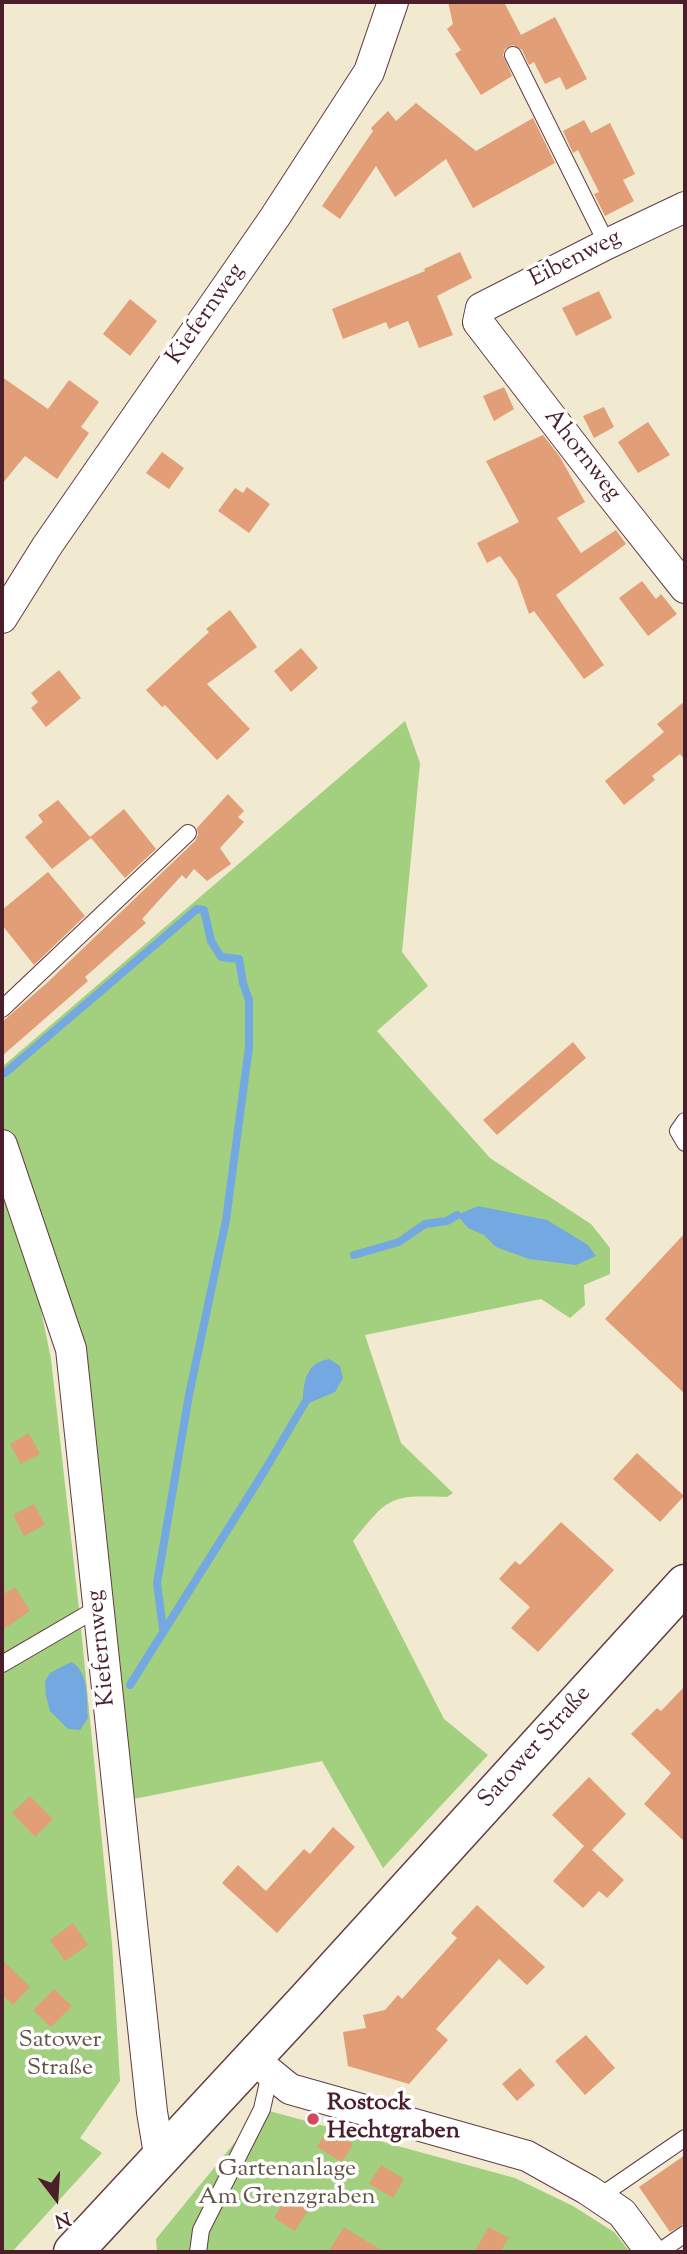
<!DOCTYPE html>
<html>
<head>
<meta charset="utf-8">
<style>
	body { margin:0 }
	#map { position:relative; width:687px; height:2254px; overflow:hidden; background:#f2e9d1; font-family:"Sorts Mill Goudy",serif }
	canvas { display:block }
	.frame { position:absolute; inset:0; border:4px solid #4a1f2b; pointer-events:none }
	.north { position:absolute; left:21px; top:2163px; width:70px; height:70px; -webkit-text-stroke:5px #fff; paint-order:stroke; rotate:163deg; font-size:19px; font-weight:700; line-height:28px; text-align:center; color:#4a1f2b }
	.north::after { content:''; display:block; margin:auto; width:24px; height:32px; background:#4a1f2b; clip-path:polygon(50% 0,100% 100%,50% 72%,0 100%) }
</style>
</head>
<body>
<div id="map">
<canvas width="687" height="2254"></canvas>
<div class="frame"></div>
<div class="north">N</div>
</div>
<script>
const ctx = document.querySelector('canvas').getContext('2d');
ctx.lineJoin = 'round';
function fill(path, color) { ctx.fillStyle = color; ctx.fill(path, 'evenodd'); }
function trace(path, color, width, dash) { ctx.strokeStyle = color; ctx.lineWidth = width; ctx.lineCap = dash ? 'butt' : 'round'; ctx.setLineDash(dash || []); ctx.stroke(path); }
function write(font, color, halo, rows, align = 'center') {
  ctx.font = font + ' "Sorts Mill Goudy",serif'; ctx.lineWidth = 7; ctx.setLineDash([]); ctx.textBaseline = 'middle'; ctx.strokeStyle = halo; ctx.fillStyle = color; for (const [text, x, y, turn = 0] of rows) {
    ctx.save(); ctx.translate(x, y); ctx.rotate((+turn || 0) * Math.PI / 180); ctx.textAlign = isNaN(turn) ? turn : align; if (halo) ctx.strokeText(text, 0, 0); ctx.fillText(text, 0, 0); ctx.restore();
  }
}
fill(new Path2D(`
	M 405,721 L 420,763 L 402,952 L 428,986 L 377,1031 L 490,1158 L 591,1224 L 610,1248 L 610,1274 L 584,1285 L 585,1305 L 570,1318 L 541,1299 L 365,1335 L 401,1443 L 453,1493 L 447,1497 C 390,1495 389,1496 353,1541 L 444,1719 L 488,1755 L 383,1868 L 322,1761 L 129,1800 L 107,1539 L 93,1412 L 78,1329 L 2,1131 L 2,1067 Z
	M 2,1171 L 36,1286 L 51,1359 L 80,1618 L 112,1943 L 120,2081 L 80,2138 L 102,2153 L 12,2252 L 2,2252 Z
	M 262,2109 L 515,2178 L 573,2206 L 614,2232 L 630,2252 L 157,2252 L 156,2239 Z`), '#a2d07e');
fill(new Path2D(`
	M 478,1206 L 547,1220 L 588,1245 L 596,1256 L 576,1265 L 529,1259 L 496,1247 L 484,1235 L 468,1228 L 457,1215 Z
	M 329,1359 L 340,1366 L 343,1378 L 335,1392 L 309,1403 L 303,1398 C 304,1379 307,1363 329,1359 Z
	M 71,1662 C 90,1672 86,1700 88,1718 L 80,1730 L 68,1729 L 50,1711 L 46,1696 L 45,1681 L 50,1673 Z`), '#74a8e1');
trace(new Path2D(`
	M 5,1073 L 197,909 L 204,910 L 211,941 L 221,957 L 239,959 L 243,983 L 249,1000 L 249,1047 L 226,1220 L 189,1395 L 157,1583 L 163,1629
	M 354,1255 L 399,1242 L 425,1224 L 447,1221 L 457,1215
	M 130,1685 L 265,1470 L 306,1401`), '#74a8e1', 8);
fill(new Path2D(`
	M 448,2 L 504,2 L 521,35 L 555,17 L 587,79 L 566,90 L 560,77 L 545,84 L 534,62 L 529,65 L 522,50 L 513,45 L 505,49 L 503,55 L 512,76 L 481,95 L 455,54 L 461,50 L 447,29 L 453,24 Z
	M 416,103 L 476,151 L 533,118 L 555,163 L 473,208 L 446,159 L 395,197 L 376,166 L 340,219 L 322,206 L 373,131 L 371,128 L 388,111 L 396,121 Z
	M 584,120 L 591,133 L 610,123 L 635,174 L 623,180 L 634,201 L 605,216 L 594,194 L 599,192 L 578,150 L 573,153 L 563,131 Z
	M 460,252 L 472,278 L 437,296 L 453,335 L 419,348 L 408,321 L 389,329 L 386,322 L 343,339 L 332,309 L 425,271 L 424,269 Z
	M 599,291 L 612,318 L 576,336 L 562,308 Z
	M 130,299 L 157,321 L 130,356 L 103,334 Z
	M 2,377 L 48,409 L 69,380 L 99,402 L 81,427 L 89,433 L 57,479 L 25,456 L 2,484 Z
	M 504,387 L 514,409 L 494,421 L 483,396 Z
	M 604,407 L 614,427 L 594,438 L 583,416 Z
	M 648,422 L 670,455 L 638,473 L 618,442 Z
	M 543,435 L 560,457 L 585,502 L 557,518 L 581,553 L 616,530 L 626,544 L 556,595 L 604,665 L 584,679 L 534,611 L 529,614 L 517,580 L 500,556 L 487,563 L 477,543 L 519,522 L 486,461 Z
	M 162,452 L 184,468 L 169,489 L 146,473 Z
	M 247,487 L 270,504 L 249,533 L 218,511 L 235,488 L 243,493 Z
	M 642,581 L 656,599 L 661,594 L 677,614 L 648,636 L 619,598 Z
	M 230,610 L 257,647 L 207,684 L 250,729 L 217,760 L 165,705 L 162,707 L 146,690 L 209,632 L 206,629 Z
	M 301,648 L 318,668 L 291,692 L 274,671 Z
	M 59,670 L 81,698 L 46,727 L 31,708 L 38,702 L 31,693 Z
	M 685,701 L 685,760 L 680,754 L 652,776 L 655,780 L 624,805 L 605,781 L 664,732 L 657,724 Z
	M 228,794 L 244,811 L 238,817 L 244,822 L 220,848 L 231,864 L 207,881 L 194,869 L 186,879 L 182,875 L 142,919 L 146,923 L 85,977 L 88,981 L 2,1056 L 2,1022 L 48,982 L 195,841 L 198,835 L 197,828 Z
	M 58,800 L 90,837 L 124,809 L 156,849 L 125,878 L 91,838 L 52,869 L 25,837 L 43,822 L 38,815 Z
	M 48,872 L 85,916 L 34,965 L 2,925 L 2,910 Z
	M 573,1042 L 586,1058 L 497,1135 L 483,1120 Z
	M 685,1233 L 685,1394 L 605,1319 Z
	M 29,1433 L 40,1454 L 21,1464 L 10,1444 Z
	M 637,1453 L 684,1496 L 660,1522 L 613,1479 Z
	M 34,1504 L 45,1525 L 24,1536 L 13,1515 Z
	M 561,1522 L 614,1570 L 538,1652 L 511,1628 L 530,1607 L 499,1579 L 515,1561 L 520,1565 Z
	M 15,1587 L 30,1611 L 2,1630 L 2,1595 Z
	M 685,1686 L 685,1842 L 644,1804 L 671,1773 L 631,1734 L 657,1708 L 661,1711 Z
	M 589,1777 L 626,1814 L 592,1850 L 624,1880 L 607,1898 L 599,1891 L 583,1908 L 553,1881 L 584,1846 L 552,1815 Z
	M 30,1796 L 53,1819 L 35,1837 L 12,1813 Z
	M 333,1827 L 355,1847 L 277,1933 L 222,1883 L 238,1865 L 266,1891 L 304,1849 L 310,1854 Z
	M 477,1905 L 545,1967 L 527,1985 L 499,1959 L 436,2029 L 448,2040 L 409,2084 L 348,2066 L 343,2032 L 366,2028 L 363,2015 L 385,2010 L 398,1995 L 402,1999 L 457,1938 L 451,1933 Z
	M 73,1923 L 88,1945 L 65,1961 L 50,1940 Z
	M 2,1960 L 30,1987 L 13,2005 L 2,1995 Z
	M 54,1989 L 72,2006 L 51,2027 L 33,2010 Z
	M 586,2035 L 615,2068 L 585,2095 L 555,2061 Z
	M 520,2068 L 535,2085 L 517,2101 L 502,2084 Z
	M 328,2129 L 353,2144 L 342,2162 L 317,2147 Z
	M 685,2155 L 685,2223 L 670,2232 L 639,2187 Z
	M 381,2165 L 404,2179 L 393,2198 L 369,2184 Z
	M 287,2196 L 309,2209 L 295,2231 L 274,2218 Z
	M 344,2227 L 384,2252 L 328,2252 Z
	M 489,2227 L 509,2238 L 500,2252 L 474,2252 Z`), '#e19e77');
const service = new Path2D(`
	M 513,55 L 607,244
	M 2,1009 L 188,833
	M 685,1121 L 678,1131 L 685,1143
	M 2,1664 L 98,1608
	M 599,2197 L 685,2138
	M 198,2252 L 201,2230 L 262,2109 L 270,2073
	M 659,2252 L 685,2234`);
const minor = new Path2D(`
	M 685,207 L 607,244 L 481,308 L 478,322 L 605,487 L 685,588
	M 2,618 L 47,546 L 275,217 L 369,72 L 393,2
	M 2,1145 L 71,1349 L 152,2112 L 160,2160
	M 252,2058 L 290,2089 L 527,2156 L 588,2190 L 622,2213 L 651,2252`);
const secondary = new Path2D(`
	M 73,2252 L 305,2002 L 685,1584`);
trace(service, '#633d44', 18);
trace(minor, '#633d44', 32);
trace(secondary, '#633d44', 41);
trace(service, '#fff', 16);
trace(minor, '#fff', 30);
trace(secondary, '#fff', 38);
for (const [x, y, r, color] of [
	[313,2119,7,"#d1495b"]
]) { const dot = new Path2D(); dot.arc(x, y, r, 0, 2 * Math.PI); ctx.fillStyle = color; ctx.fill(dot); trace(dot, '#fff', 2.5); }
write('24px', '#4a1f2b', '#fff', [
	["Eibenweg",576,260,-27],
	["Kiefernweg",207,315,-55],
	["Ahornweg",581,456,52],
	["Kiefernweg",103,1648,-96],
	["Satower Straße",536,1748,-48]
]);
write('24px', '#645444', '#fff', [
	["Satower",60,2042],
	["Straße",60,2070],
	["Gartenanlage",287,2171],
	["Am Grenzgraben",287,2199]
]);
write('bold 24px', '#4a1f2b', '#fff', [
	["Rostock",327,2105],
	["Hechtgraben",327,2133]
], 'left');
</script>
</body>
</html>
